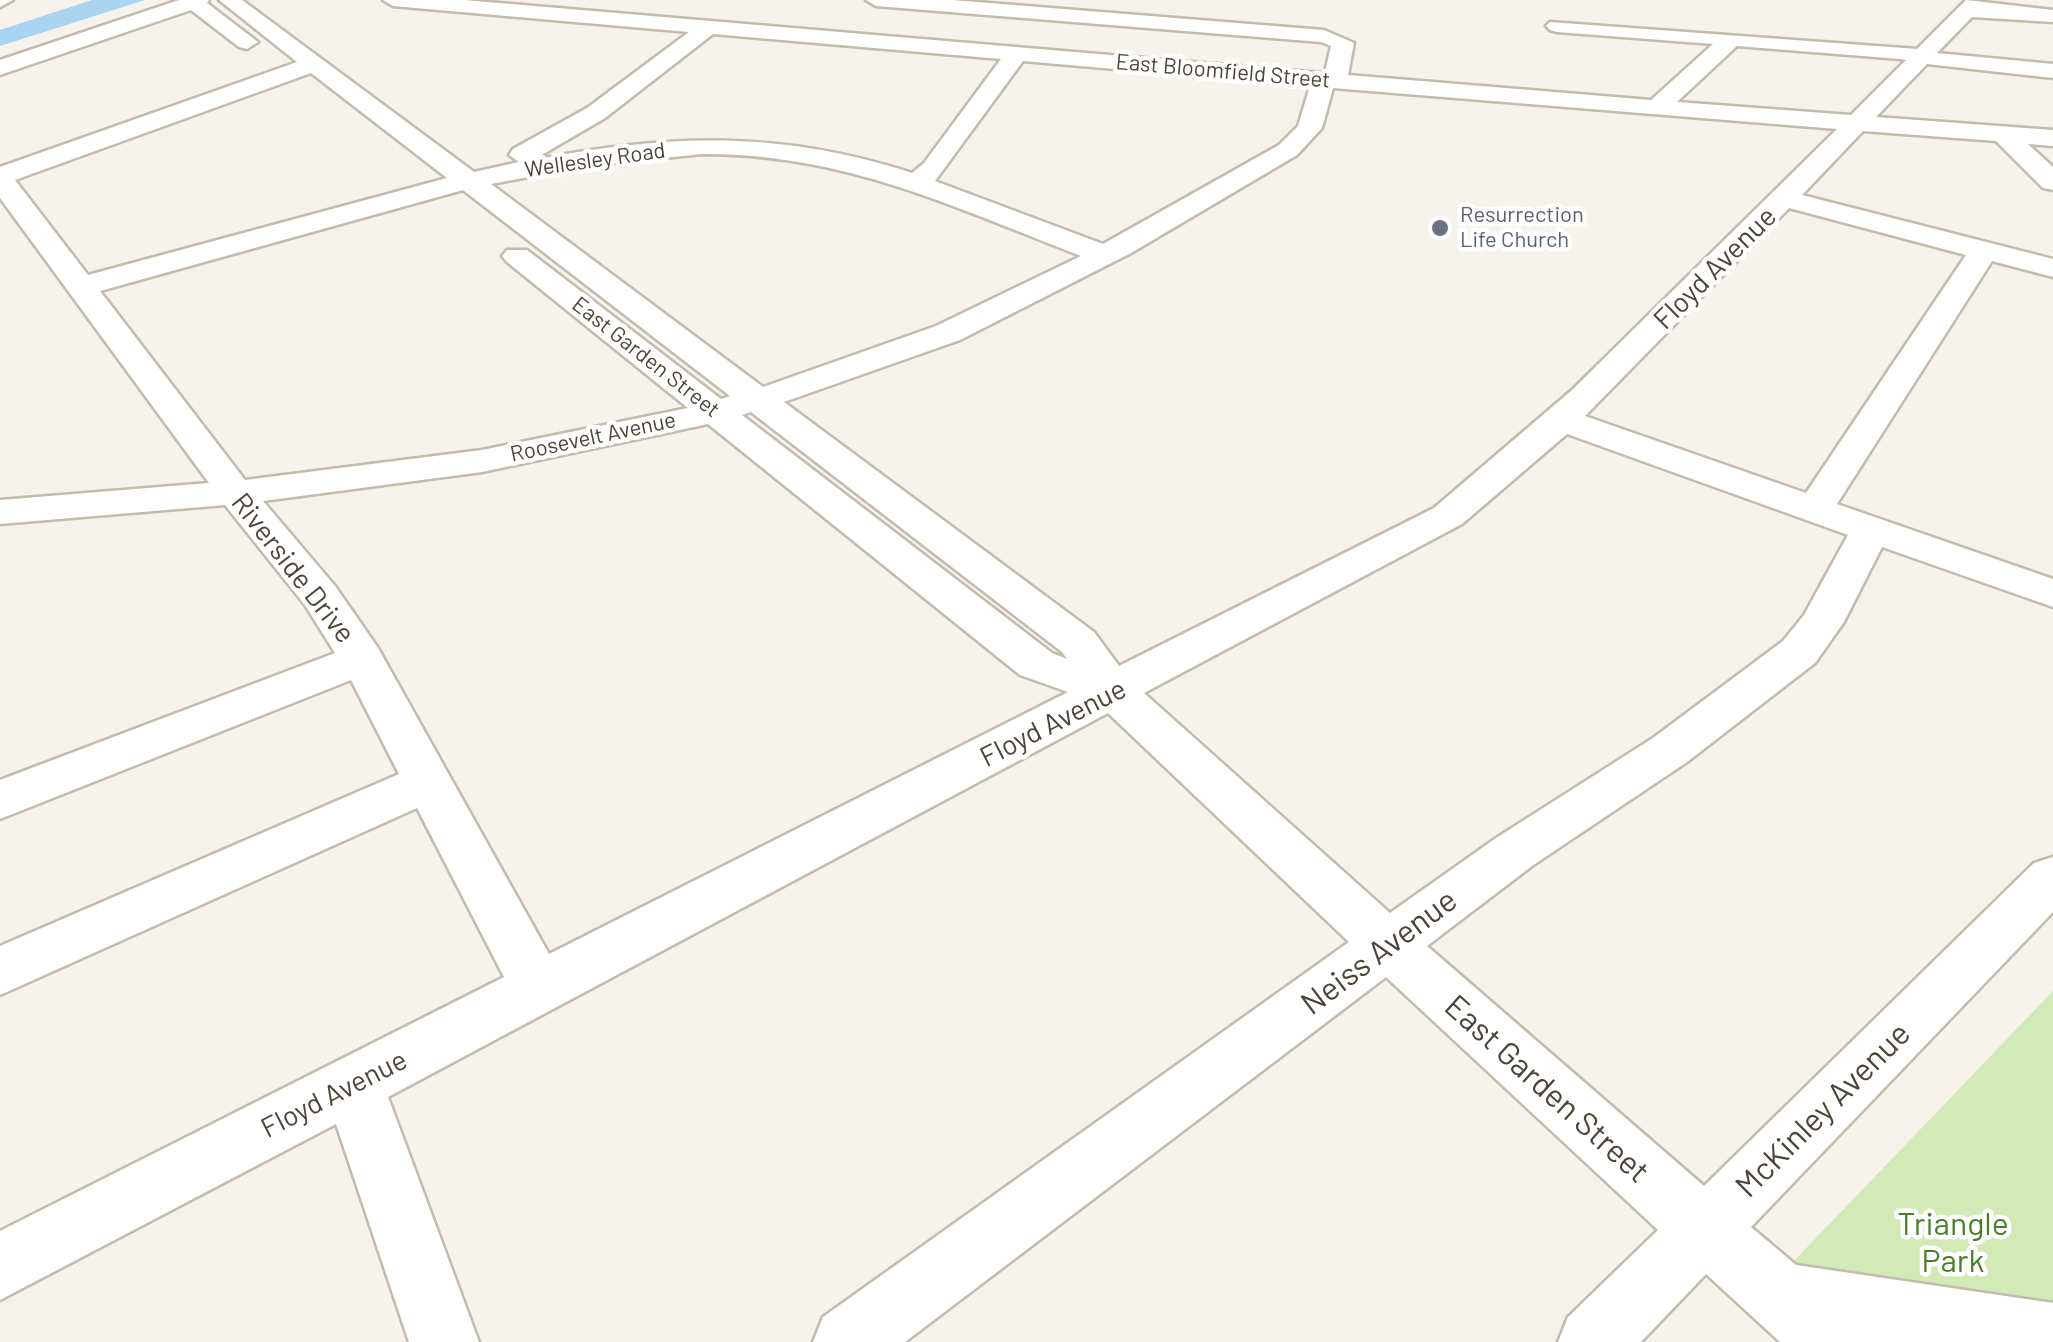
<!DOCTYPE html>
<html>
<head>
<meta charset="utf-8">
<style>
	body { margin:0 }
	canvas { display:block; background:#f6f3ec }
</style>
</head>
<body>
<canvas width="2053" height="1342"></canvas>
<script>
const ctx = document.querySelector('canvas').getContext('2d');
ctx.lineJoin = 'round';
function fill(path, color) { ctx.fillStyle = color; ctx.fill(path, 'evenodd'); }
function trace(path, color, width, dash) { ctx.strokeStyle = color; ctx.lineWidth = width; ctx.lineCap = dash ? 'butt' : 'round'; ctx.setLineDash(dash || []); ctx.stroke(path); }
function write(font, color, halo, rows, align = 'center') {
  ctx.font = font + ' Barlow,sans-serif'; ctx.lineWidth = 9; ctx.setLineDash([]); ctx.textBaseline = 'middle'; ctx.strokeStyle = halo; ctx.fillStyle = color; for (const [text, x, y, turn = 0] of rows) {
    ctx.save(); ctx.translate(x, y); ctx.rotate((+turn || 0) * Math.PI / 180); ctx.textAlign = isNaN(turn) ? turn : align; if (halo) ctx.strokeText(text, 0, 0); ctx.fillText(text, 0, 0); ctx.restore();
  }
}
fill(new Path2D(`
	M 2053,991 L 2053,1342 L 1790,1265 Z`), '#d2eab5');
fill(new Path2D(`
	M 92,0 L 145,0 L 0,46 L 0,30 Z`), '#a9d4f2');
const minor = new Path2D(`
	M 0,0 L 13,0 L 0,7 Z
	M 179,0 L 209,0 L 207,3 L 258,42 L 247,49 L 239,47 L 191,10 L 0,75 L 0,60 Z
	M 219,0 L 242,0 L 474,172 L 519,162 L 509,155 L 513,149 L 587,108 L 689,32 L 393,6 L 383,0 L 464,0 L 1321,73 L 1325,72 L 1331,46 L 1321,42 L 876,6 L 866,0 L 952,0 L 1324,30 L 1354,43 L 1348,75 L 1651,100 L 1713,44 L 1557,32 L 1550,30 L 1546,26 L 1550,22 L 1917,49 L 1966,0 L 2053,10 L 2053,22 L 1972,17 L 1937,53 L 2053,64 L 2053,78 L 1927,64 L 1876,117 L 2053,130 L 2053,146 L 2028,144 L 2053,167 L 2053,190 L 2043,188 L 1996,141 L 1863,131 L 1802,195 L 2053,259 L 2053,277 L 1992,261 L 1837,504 L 2053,579 L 2053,607 L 1882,547 L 1844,622 L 1815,663 L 1687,762 L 1532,866 L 1427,946 L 1704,1186 L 2034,863 L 2053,857 L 2053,912 L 1751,1227 L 1796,1265 L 2053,1303 L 2053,1342 L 1780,1342 L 1706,1274 L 1641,1342 L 1558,1342 L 1568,1317 L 1658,1230 L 1386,977 L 905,1342 L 813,1342 L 823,1317 L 1349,942 L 1108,713 L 388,1097 L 479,1342 L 409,1342 L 336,1124 L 0,1300 L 0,1231 L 504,977 L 417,808 L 0,995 L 0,946 L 399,774 L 351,680 L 0,819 L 0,780 L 335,653 L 305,605 L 225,505 L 0,524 L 0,500 L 209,483 L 0,198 L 0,167 L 297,62 ZM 713,34 L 1001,59 L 924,163 L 912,173 C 781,130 667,134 533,160 L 605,118 ZM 1737,46 L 1900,59 L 1906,60 L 1851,115 L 1677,102 ZM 1023,61 L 1310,86 L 1298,126 L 1279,145 L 1103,244 L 935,181 ZM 311,73 L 447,178 L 88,275 L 15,180 ZM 1333,88 L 1837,129 L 1572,390 L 1434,508 L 1119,666 L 1094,632 L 784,402 L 960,340 L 1131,253 L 1297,155 L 1322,128 ZM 703,154 C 845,154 951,206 1081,256 L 936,326 L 763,387 L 491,184 L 593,165 ZM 463,190 L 730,396 L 721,399 L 527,250 L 507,250 L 502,256 L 507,262 L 688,408 L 482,450 L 245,480 L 100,291 ZM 1789,208 L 1966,255 L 1806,493 L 1585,416 ZM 751,412 L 1062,652 L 1067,659 L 1052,653 L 742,415 ZM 708,424 L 1020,675 L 1068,692 L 549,954 L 378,648 L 335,586 L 263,501 L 482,472 ZM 1567,434 L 1848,535 L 1804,615 L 1783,641 L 1653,738 L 1496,838 L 1390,913 L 1144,693 L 1462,524 Z`);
trace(minor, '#c2bbae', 5);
fill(minor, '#fff');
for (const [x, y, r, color] of [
	[1440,228,10,"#6b7280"]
]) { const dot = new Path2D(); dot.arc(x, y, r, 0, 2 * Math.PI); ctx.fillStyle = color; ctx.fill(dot); trace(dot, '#fff', 4); }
write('22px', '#4b4439', '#fff', [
	["East Bloomfield Street",1223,71,5],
	["Wellesley Road",595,160,-8],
	["East Garden Street",646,357,38],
	["Roosevelt Avenue",593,437,-12]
]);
write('22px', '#5b616d', '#fff', [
	["Resurrection",1460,215],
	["Life Church",1460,240]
], 'left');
write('28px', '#4b4439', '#fff', [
	["Floyd Avenue",1715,268,-45],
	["Riverside Drive",293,568,52],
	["Floyd Avenue",1053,723,-27],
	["Floyd Avenue",334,1094,-27]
]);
write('32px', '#4b4439', '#fff', [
	["Neiss Avenue",1379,952,-37],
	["East Garden Street",1547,1089,42],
	["McKinley Avenue",1823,1110,-45]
]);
write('32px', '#4a7f2a', '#fff', [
	["Triangle",1953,1224],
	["Park",1953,1261]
]);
</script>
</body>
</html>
